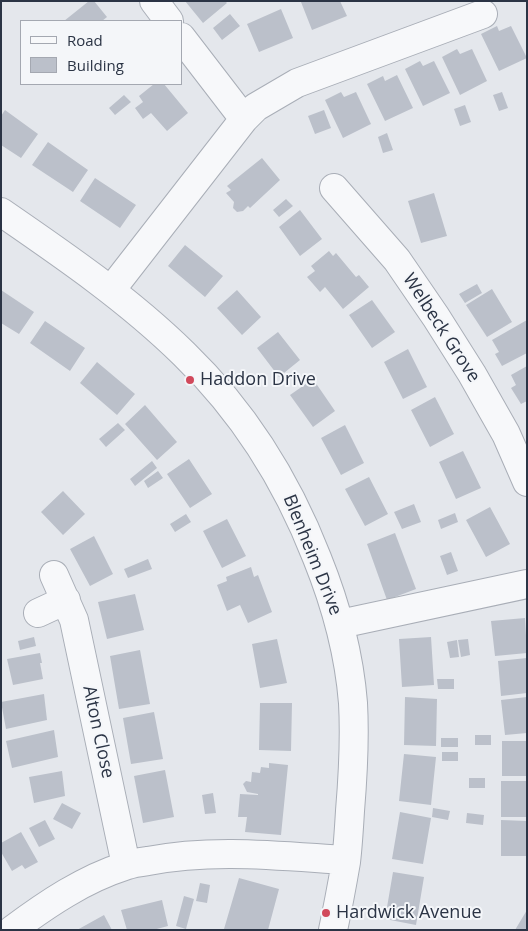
<!DOCTYPE html>
<html>
<head>
<meta charset="utf-8">
<style>
	body { margin:0 }
	#map { position:relative; width:528px; height:931px; overflow:hidden; background:#e4e7ec; font-family:"Open Sans",sans-serif }
	canvas { display:block }
	.frame { position:absolute; inset:0; border:2px solid #2b3445; pointer-events:none }
	.legend { position:absolute; left:20px; top:20px; width:162px; height:65px; box-sizing:border-box; background:#f4f6f9; border:1px solid #a4a8b1; margin:0; padding:6px 9px; list-style:none; font-size:15px; color:#2b3445 }
	.legend li { display:flex; align-items:center; gap:10px; height:25px }
	.legend b { width:25px; border:1px solid #a4a8b1 }
</style>
</head>
<body>
<div id="map">
<canvas width="528" height="931"></canvas>
<div class="frame"></div>
<ul class="legend">
<li><b style="height:6px;background:#f7f8fa"></b>Road</li>
<li><b style="height:14px;background:#bbc0ca"></b>Building</li>
</ul>
</div>
<script>
const ctx = document.querySelector('canvas').getContext('2d');
ctx.lineJoin = 'round';
function fill(path, color) { ctx.fillStyle = color; ctx.fill(path, 'evenodd'); }
function trace(path, color, width, dash) { ctx.strokeStyle = color; ctx.lineWidth = width; ctx.lineCap = dash ? 'butt' : 'round'; ctx.setLineDash(dash || []); ctx.stroke(path); }
function write(font, color, halo, rows, align = 'center') {
  ctx.font = font + ' "Open Sans",sans-serif'; ctx.lineWidth = 4; ctx.setLineDash([]); ctx.textBaseline = 'middle'; ctx.strokeStyle = halo; ctx.fillStyle = color; for (const [text, x, y, turn = 0] of rows) {
    ctx.save(); ctx.translate(x, y); ctx.rotate((+turn || 0) * Math.PI / 180); ctx.textAlign = isNaN(turn) ? turn : align; if (halo) ctx.strokeText(text, 0, 0); ctx.fillText(text, 0, 0); ctx.restore();
  }
}
fill(new Path2D(`
	M 89,1 L 94,1 L 107,17 L 102,21 L 64,21 Z
	M 185,1 L 225,1 L 227,3 L 203,23 Z
	M 303,1 L 340,1 L 347,16 L 312,30 L 301,2 Z
	M 281,9 L 293,38 L 259,52 L 247,24 Z
	M 230,14 L 240,26 L 222,40 L 213,28 Z
	M 497,26 L 499,31 L 511,26 L 527,58 L 499,71 L 481,34 Z
	M 457,49 L 460,54 L 472,49 L 487,81 L 460,95 L 442,57 Z
	M 420,61 L 423,66 L 434,61 L 450,93 L 423,106 L 405,69 Z
	M 397,75 L 413,108 L 385,121 L 367,84 L 383,76 L 385,81 Z
	M 154,84 L 164,84 L 188,113 L 167,131 L 151,113 L 143,119 L 135,108 L 143,102 L 139,96 Z
	M 341,92 L 344,97 L 356,92 L 371,124 L 343,138 L 325,100 Z
	M 502,92 L 508,108 L 499,111 L 493,95 Z
	M 124,95 L 131,102 L 115,115 L 109,108 Z
	M 465,105 L 471,122 L 460,126 L 454,109 Z
	M 5,110 L 38,134 L 21,158 L 1,145 L 1,116 Z
	M 324,110 L 331,128 L 315,134 L 308,116 Z
	M 387,133 L 393,150 L 383,153 L 378,137 Z
	M 48,142 L 88,170 L 73,192 L 32,165 Z
	M 262,158 L 280,180 L 250,208 L 248,206 L 243,211 L 237,212 L 233,208 L 234,202 L 226,193 L 231,190 L 227,186 Z
	M 95,178 L 136,205 L 120,228 L 80,201 Z
	M 434,193 L 447,236 L 421,243 L 408,201 Z
	M 286,199 L 293,206 L 279,217 L 273,210 Z
	M 300,210 L 322,239 L 300,256 L 279,227 Z
	M 185,245 L 223,276 L 205,297 L 168,266 Z
	M 329,251 L 333,256 L 336,253 L 356,277 L 359,275 L 369,287 L 343,309 L 325,287 L 320,292 L 307,277 L 315,271 L 311,266 Z
	M 477,284 L 482,293 L 465,303 L 459,294 Z
	M 492,289 L 512,322 L 487,337 L 466,305 Z
	M 1,290 L 34,312 L 19,334 L 1,323 Z
	M 237,290 L 261,317 L 242,335 L 217,308 Z
	M 372,300 L 395,332 L 372,348 L 349,315 Z
	M 527,320 L 527,353 L 502,366 L 495,354 L 499,352 L 492,340 Z
	M 45,321 L 85,348 L 70,371 L 30,343 Z
	M 278,332 L 300,360 L 279,377 L 257,348 Z
	M 408,349 L 427,387 L 403,399 L 384,362 Z
	M 97,362 L 135,394 L 117,415 L 80,383 Z
	M 527,366 L 527,401 L 521,404 L 511,388 L 516,385 L 511,375 Z
	M 313,379 L 335,411 L 313,427 L 290,395 Z
	M 435,397 L 454,434 L 430,447 L 411,410 Z
	M 145,405 L 177,442 L 157,460 L 125,424 Z
	M 118,423 L 125,430 L 106,447 L 99,439 Z
	M 345,425 L 364,463 L 341,475 L 321,438 Z
	M 463,451 L 481,488 L 456,499 L 439,462 Z
	M 189,459 L 212,494 L 190,508 L 167,474 Z
	M 152,461 L 157,468 L 135,486 L 130,479 Z
	M 158,471 L 163,478 L 148,488 L 144,481 Z
	M 369,477 L 388,514 L 365,526 L 345,489 Z
	M 63,491 L 85,514 L 63,535 L 41,512 Z
	M 414,504 L 421,522 L 402,529 L 394,512 Z
	M 490,507 L 510,544 L 486,557 L 466,520 Z
	M 455,513 L 458,522 L 441,529 L 438,520 Z
	M 186,514 L 191,522 L 175,532 L 170,524 Z
	M 227,519 L 246,556 L 222,568 L 203,531 Z
	M 395,533 L 416,589 L 387,600 L 367,544 Z
	M 94,536 L 113,574 L 90,586 L 70,549 Z
	M 451,552 L 458,571 L 447,575 L 440,556 Z
	M 148,559 L 152,569 L 128,578 L 124,569 Z
	M 251,567 L 254,577 L 258,575 L 272,612 L 248,623 L 240,605 L 227,611 L 217,585 L 227,581 L 226,577 Z
	M 135,594 L 144,630 L 107,639 L 98,602 Z
	M 525,618 L 527,653 L 495,656 L 491,621 Z
	M 34,637 L 36,646 L 20,650 L 18,641 Z
	M 431,637 L 434,685 L 402,687 L 399,639 Z
	M 277,639 L 287,683 L 260,688 L 252,644 Z
	M 468,639 L 470,655 L 461,657 L 458,640 Z
	M 457,640 L 459,657 L 450,658 L 447,642 Z
	M 140,650 L 150,704 L 119,709 L 110,656 Z
	M 40,653 L 42,663 L 40,663 L 43,679 L 13,685 L 7,659 Z
	M 527,658 L 527,693 L 501,696 L 498,661 Z
	M 437,679 L 454,679 L 454,689 L 438,689 Z
	M 44,694 L 47,720 L 6,729 L 1,702 Z
	M 405,697 L 437,699 L 436,746 L 404,745 Z
	M 527,697 L 527,733 L 505,735 L 501,700 Z
	M 260,703 L 292,703 L 291,751 L 259,750 Z
	M 154,712 L 163,759 L 131,764 L 123,718 Z
	M 54,730 L 58,757 L 12,768 L 6,741 Z
	M 475,735 L 491,735 L 491,745 L 475,745 Z
	M 441,738 L 458,738 L 458,747 L 441,747 Z
	M 502,741 L 527,741 L 527,776 L 502,776 Z
	M 442,752 L 458,752 L 458,761 L 442,761 Z
	M 404,754 L 436,757 L 431,805 L 399,801 Z
	M 269,763 L 288,765 L 281,835 L 245,832 L 247,817 L 238,817 L 240,794 L 258,795 L 258,794 L 247,792 L 243,784 L 246,781 L 251,782 L 252,772 L 260,773 L 261,767 L 269,768 Z
	M 165,770 L 174,817 L 143,823 L 134,776 Z
	M 62,771 L 65,796 L 34,803 L 29,777 Z
	M 469,778 L 485,778 L 485,788 L 469,788 Z
	M 501,781 L 527,781 L 527,817 L 501,817 Z
	M 213,793 L 216,813 L 205,814 L 202,795 Z
	M 62,803 L 81,813 L 72,829 L 53,819 Z
	M 433,808 L 450,811 L 448,820 L 432,817 Z
	M 400,812 L 431,818 L 423,864 L 392,859 Z
	M 467,813 L 484,815 L 483,825 L 466,823 Z
	M 45,820 L 55,839 L 39,847 L 29,828 Z
	M 501,820 L 527,821 L 527,856 L 501,856 Z
	M 21,832 L 38,862 L 25,869 L 22,865 L 12,871 L 1,852 L 1,843 Z
	M 393,872 L 424,877 L 416,925 L 385,919 Z
	M 239,878 L 279,889 L 268,930 L 224,929 Z
	M 200,883 L 210,885 L 207,903 L 196,901 Z
	M 184,896 L 194,899 L 186,929 L 176,926 Z
	M 162,900 L 168,926 L 153,930 L 127,930 L 121,910 Z
	M 527,910 L 527,930 L 515,930 Z
	M 104,915 L 112,930 L 77,930 Z`), '#bbc0ca');
const minor = new Path2D(`
	M 154,1 L 169,21
	M 181,37 L 244,119
	M 334,188 L 397,260 L 436,317 L 472,374 L 506,434 L 527,482
	M 1,212 C 65,256 129,300 184,354 C 244,412 287,481 317,558 C 336,605 349,652 353,703 C 355,739 353,775 350,811 C 349,828 348,845 346,862 C 342,885 338,907 333,930
	M 111,290 L 244,119 L 256,107 L 297,83 L 483,14
	M 54,575 L 74,620 L 126,865
	M 38,613 L 66,600
	M 340,624 L 527,584
	M 12,930 C 47,904 84,879 125,866 C 132,863 140,862 148,861 C 213,848 281,856 346,860`);
trace(minor, '#a9aeb7', 30);
trace(minor, '#f7f8fa', 28);
for (const [x, y, r, color] of [
	[190,380,5,"#d1495b"],
	[326,913,5,"#d1495b"]
]) { const dot = new Path2D(); dot.arc(x, y, r, 0, 2 * Math.PI); ctx.fillStyle = color; ctx.fill(dot); trace(dot, '#f4f6f9', 2); }
write('18px', '#2b3445', '#f4f6f9', [
	["Welbeck Grove",441,328,57],
	["Blenheim Drive",312,555,68],
	["Alton Close",98,732,78]
]);
write('18px', '#2b3445', '#f4f6f9', [
	["Haddon Drive",200,380],
	["Hardwick Avenue",336,913]
], 'left');
</script>
</body>
</html>
